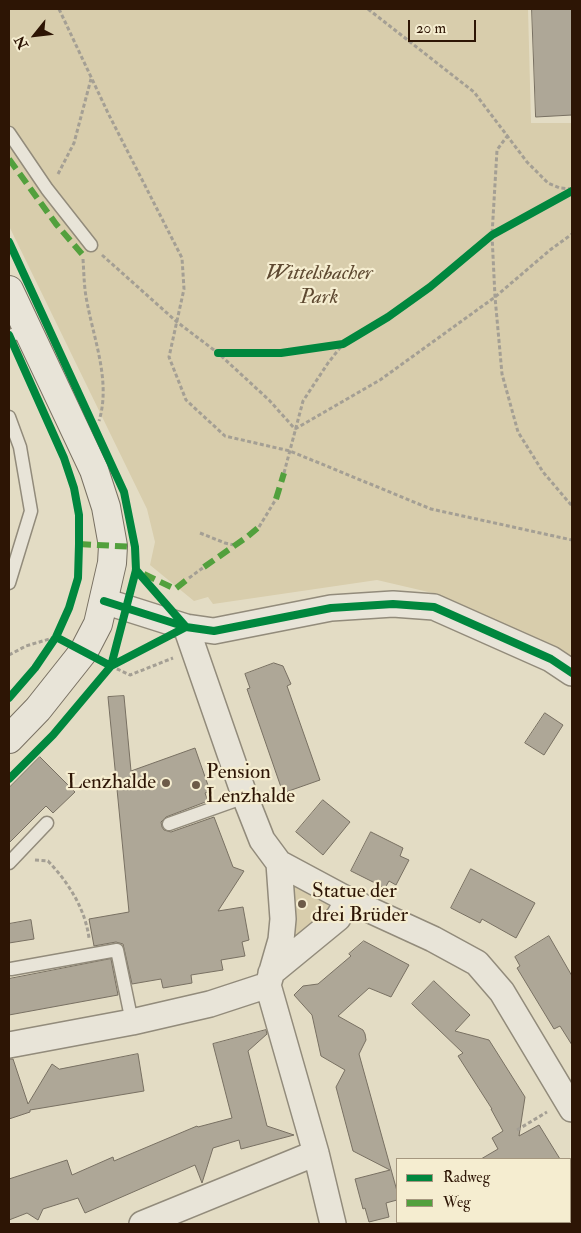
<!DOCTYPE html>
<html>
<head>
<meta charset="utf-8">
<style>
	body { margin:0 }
	#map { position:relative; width:581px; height:1233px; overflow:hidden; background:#e3dcc4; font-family:"IM FELL Double Pica",serif }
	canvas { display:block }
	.frame { position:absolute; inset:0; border:10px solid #2d1505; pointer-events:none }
	.legend { position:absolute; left:396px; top:1158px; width:175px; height:65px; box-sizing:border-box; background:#f5edd0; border:1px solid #a5977f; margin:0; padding:6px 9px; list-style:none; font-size:15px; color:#2d1505 }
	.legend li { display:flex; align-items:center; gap:10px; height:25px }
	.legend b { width:25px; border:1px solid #a5977f }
	.north { position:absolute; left:10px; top:10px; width:50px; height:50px; -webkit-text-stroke:4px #f5edd0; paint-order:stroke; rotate:241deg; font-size:14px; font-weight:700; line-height:20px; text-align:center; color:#2d1505 }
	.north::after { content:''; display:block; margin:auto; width:18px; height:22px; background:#2d1505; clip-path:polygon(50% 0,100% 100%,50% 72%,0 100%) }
	.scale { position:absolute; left:408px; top:20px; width:68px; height:22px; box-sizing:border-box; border:2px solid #2d1505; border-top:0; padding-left:6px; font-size:15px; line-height:18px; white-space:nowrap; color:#2d1505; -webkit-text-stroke:4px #f5edd0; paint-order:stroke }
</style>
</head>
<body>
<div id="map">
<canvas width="581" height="1233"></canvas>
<div class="frame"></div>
<ul class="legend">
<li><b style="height:6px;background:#00873e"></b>Radweg</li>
<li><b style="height:6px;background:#52a03d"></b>Weg</li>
</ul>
<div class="north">N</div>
<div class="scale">20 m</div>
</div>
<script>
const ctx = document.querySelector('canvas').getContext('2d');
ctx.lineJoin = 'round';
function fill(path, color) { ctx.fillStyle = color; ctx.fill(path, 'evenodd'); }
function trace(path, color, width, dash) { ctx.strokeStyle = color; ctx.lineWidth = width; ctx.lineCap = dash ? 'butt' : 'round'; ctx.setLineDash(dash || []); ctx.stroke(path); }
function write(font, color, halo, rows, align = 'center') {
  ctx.font = font + ' "IM FELL Double Pica",serif'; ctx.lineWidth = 4.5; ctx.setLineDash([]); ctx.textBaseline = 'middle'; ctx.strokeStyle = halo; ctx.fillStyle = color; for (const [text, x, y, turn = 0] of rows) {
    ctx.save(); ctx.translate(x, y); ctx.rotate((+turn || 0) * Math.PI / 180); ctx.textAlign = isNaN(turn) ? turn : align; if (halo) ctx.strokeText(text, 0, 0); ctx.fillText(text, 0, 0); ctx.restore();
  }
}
fill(new Path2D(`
	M 9,9 L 528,9 L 531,123 L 572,123 L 572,657 L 557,647 L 437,594 L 377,580 L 213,604 L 208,597 L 194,601 L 150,565 L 155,542 L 147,509 L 9,226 Z
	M 295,887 L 300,888 L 328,903 L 329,913 L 309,936 L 293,939 L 291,888 Z`), '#d8cdac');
const building = new Path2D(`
	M 532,9 L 572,9 L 572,115 L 536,117 Z
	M 274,663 L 283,666 L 291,684 L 287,686 L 320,780 L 283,793 L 247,689 L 250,688 L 245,674 Z
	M 124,696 L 131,771 L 195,748 L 210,791 L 205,793 L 208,801 L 166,817 L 161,822 L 162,827 L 164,830 L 171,832 L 214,817 L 233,867 L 244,871 L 218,911 L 243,907 L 249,940 L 242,942 L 245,956 L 221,960 L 223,970 L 191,975 L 192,983 L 163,988 L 161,979 L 132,984 L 123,944 L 116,942 L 94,946 L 89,919 L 129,912 L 108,697 Z
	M 545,713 L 563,725 L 544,755 L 525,743 Z
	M 40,757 L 75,792 L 53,813 L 46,806 L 9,843 L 9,788 Z
	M 323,800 L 350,822 L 323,855 L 296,832 Z
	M 371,832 L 403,848 L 400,856 L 409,860 L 396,885 L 389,881 L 385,888 L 351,871 Z
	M 471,869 L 535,903 L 516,938 L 482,919 L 480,923 L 451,908 Z
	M 31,920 L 34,939 L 9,943 L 9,924 Z
	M 549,936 L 572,976 L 572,1045 L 560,1026 L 554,1029 L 517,968 L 520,966 L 515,957 Z
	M 364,941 L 409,965 L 391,997 L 369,988 L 338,1016 L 363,1030 L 365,1034 L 366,1040 L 359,1054 L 397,1191 L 397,1200 L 386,1203 L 389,1217 L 369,1222 L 365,1208 L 363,1209 L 355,1179 L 390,1170 L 353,1151 L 336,1087 L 345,1070 L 321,1056 L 312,1015 L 294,995 L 303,986 L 318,984 L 351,956 L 349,954 Z
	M 111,959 L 118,995 L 9,1015 L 9,979 Z
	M 434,981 L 470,1015 L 455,1031 L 489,1040 L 525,1097 L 519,1136 L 539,1125 L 560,1159 L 481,1159 L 498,1149 L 492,1138 L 503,1131 L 491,1109 L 492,1109 L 458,1056 L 463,1053 L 412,1004 Z
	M 266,1030 L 267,1034 L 248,1051 L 267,1126 L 294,1135 L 241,1149 L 239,1140 L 213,1148 L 202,1183 L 195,1165 L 85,1213 L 78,1198 L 43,1209 L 38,1220 L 27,1213 L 9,1220 L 9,1179 L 67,1160 L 72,1175 L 113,1157 L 114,1161 L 197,1126 L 198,1127 L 232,1118 L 213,1044 Z
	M 138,1054 L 144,1091 L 30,1110 L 30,1112 L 9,1119 L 9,1059 L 13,1059 L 28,1104 L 52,1064 L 59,1069 Z`);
fill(building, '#aea797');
trace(building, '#787062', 1);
const service = new Path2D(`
	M 9,133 L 47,189 L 91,245
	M 9,337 L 26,328
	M 9,417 L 20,447 L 31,511 L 9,583
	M 169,824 L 245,797
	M 9,863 L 47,823
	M 11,969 L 117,950 L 132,1022`);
const minor = new Path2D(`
	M 104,601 L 186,627 L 214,631 L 331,608 L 393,604 L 434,607 L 551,659 L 572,673
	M 186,627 L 245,797 L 262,840 L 279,863 L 348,900 L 433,939 L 477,963 L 502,992 L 572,1109
	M 271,973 L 338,918 L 348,900
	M 268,985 L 316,1153 L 333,1224
	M 268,985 L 281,940 L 283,919 L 279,863
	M 9,1045 L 132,1022 L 210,1004 L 268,985
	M 142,1224 L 316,1153`);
const secondary = new Path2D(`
	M 9,290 L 94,470 L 106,507 L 113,546 L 112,563 L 98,624 L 84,651 L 38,709 L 9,739`);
trace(service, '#928b7b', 15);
trace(minor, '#928b7b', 28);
trace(secondary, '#787062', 30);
trace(new Path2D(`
	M 59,9 L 108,113 L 182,258 L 184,289 L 169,357 L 186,400 L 225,436 L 290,451 L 431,509 L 572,540
	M 368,9 L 474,92 L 527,162 L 548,183 L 560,188 L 572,189
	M 508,135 L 497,150 L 492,235 L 495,297 L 502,374 L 518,432 L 543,472 L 572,506
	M 58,174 L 74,143 L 91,79
	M 102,255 L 177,322 L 218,353 L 269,400 L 295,429
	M 83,259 C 84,274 84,288 87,302 C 94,340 111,382 99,421
	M 295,429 L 380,380 L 495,297 L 550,250 L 572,234
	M 284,473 L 303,401 L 328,363 L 343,344
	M 259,527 L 276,499
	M 200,533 L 225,543 L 234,545
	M 189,578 L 204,567
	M 9,655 L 26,646 L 56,637
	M 111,666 L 130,675 L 173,658
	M 35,860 L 48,861 C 68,882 85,908 89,938
	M 517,1130 L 547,1112`), '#a49f94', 3, [4, 2.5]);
trace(service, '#e8e4d8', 12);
trace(minor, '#e8e4d8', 25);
trace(secondary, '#e8e4d8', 28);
trace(new Path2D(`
	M 9,159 L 56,224 L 82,254
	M 276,499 L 284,473
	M 79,544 L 135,547
	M 204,567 L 247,537 L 259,527
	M 144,574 L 175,589 L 189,578`), '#52a03d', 6, [12, 6]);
trace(new Path2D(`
	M 9,242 L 124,492 L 135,547 L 136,570 L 111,666 L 53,735 L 9,779
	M 9,335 L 64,458 L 74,488 L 79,515 L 79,544 L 78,578 L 69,608 L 56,637 L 35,668 L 9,698
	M 218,353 L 281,353 L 343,344 L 388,317 L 430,287 L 492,235 L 572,191
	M 136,570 L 186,627
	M 104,601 L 186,627 L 214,631 L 331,608 L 393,604 L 434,607 L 551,659 L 572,673
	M 56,637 L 111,666 L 186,627`), '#00873e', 8);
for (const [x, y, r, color] of [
	[166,783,5,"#6d5b48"],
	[196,785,5,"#6d5b48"],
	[302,904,5,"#6d5b48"]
]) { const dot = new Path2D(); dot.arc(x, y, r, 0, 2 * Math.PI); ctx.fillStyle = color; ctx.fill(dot); trace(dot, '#f5edd0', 2); }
write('italic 21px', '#5e4931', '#f5edd0', [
	["Wittelsbacher",319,274],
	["Park",319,298]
]);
write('21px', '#2d1505', '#f5edd0', [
	["Pension",206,773],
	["Lenzhalde",206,797],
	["Lenzhalde",156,783,"right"],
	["Statue der",312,892],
	["drei Brüder",312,916]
], 'left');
</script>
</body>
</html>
